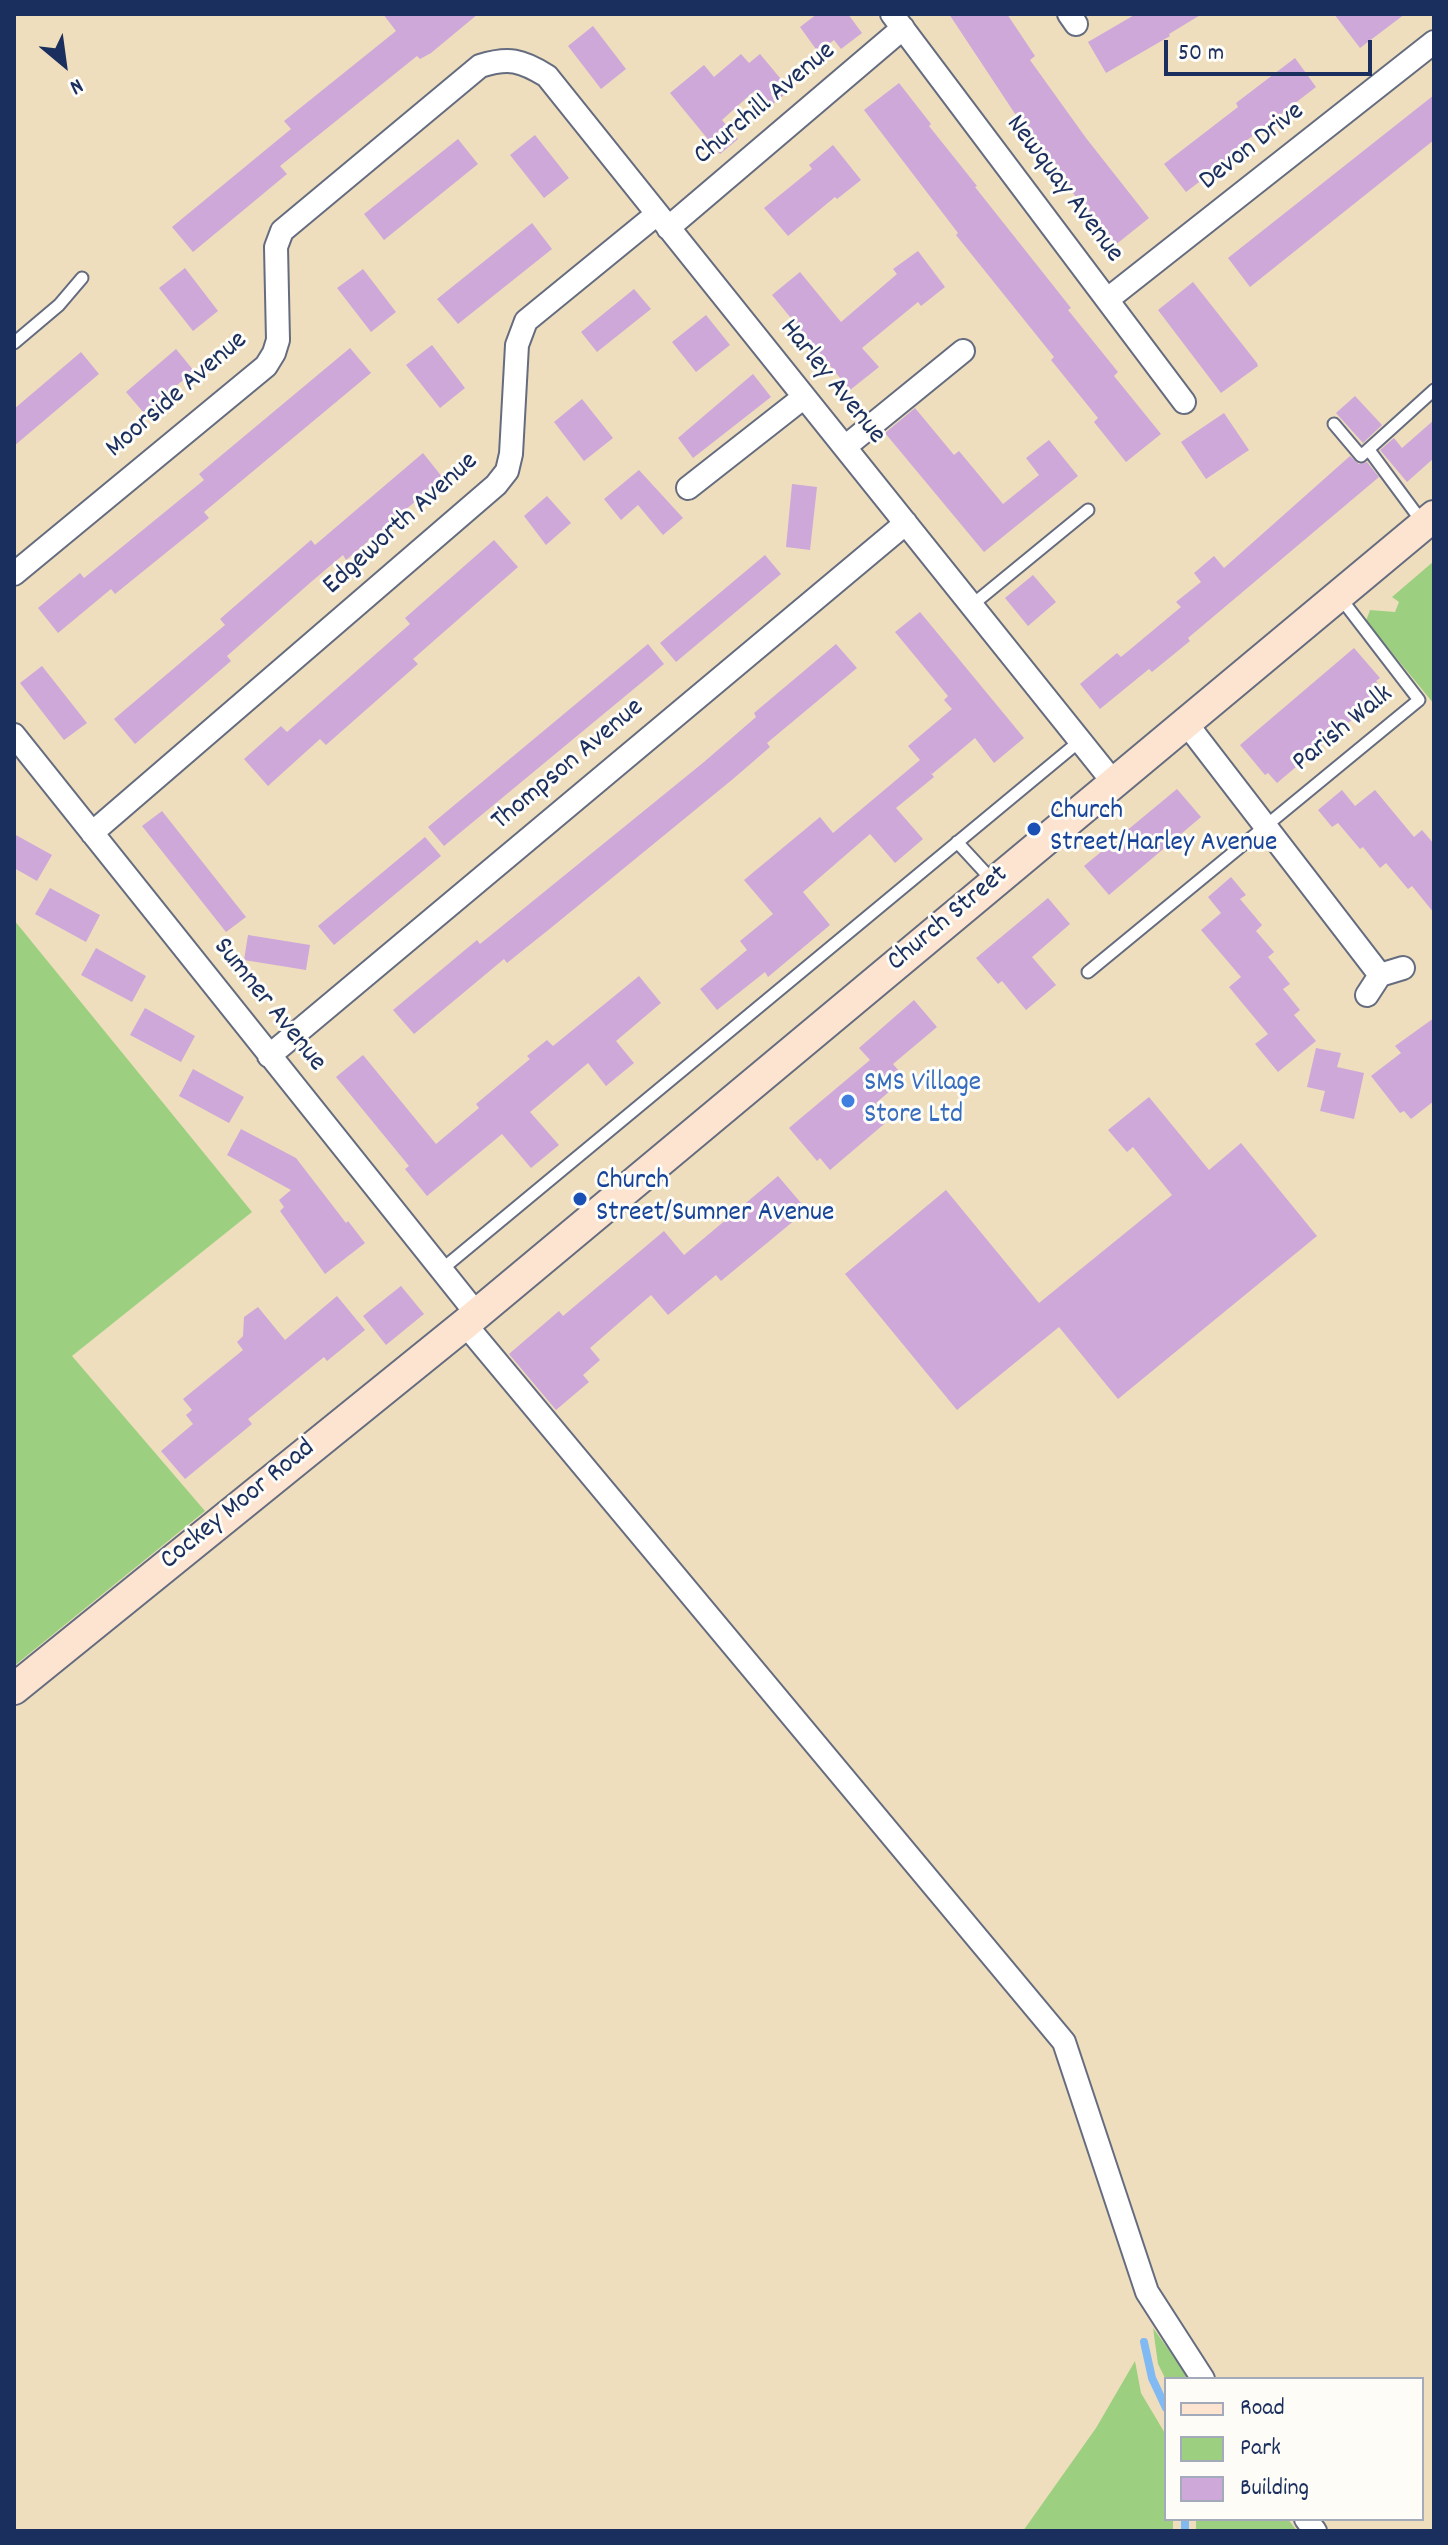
<!DOCTYPE html>
<html>
<head>
<meta charset="utf-8">
<style>
	body { margin:0 }
	#map { position:relative; width:1448px; height:2545px; overflow:hidden; background:#eedebd; font-family:Dekko,sans-serif }
	canvas { display:block }
	.frame { position:absolute; inset:0; border:16px solid #1b2f5e; pointer-events:none }
	.legend { position:absolute; left:1164px; top:2377px; width:260px; height:144px; box-sizing:border-box; background:#fdfcf7; border:2px solid #a3aaba; margin:0; padding:10px 14px; list-style:none; font-size:24px; color:#1b2f5e }
	.legend li { display:flex; align-items:center; gap:16px; height:40px }
	.legend b { width:40px; border:2px solid #a3aaba }
	.north { position:absolute; left:24px; top:24px; width:80px; height:80px; -webkit-text-stroke:6px #fdfcf7; paint-order:stroke; rotate:151deg; font-size:22px; font-weight:700; line-height:32px; text-align:center; color:#1b2f5e }
	.north::after { content:''; display:block; margin:auto; width:28px; height:36px; background:#1b2f5e; clip-path:polygon(50% 0,100% 100%,50% 72%,0 100%) }
	.scale { position:absolute; left:1164px; top:40px; width:208px; height:36px; box-sizing:border-box; border:4px solid #1b2f5e; border-top:0; padding-left:10px; font-size:24px; line-height:28px; white-space:nowrap; color:#1b2f5e; -webkit-text-stroke:6px #fdfcf7; paint-order:stroke }
</style>
</head>
<body>
<div id="map">
<canvas width="1448" height="2545"></canvas>
<div class="frame"></div>
<ul class="legend">
<li><b style="height:10px;background:#fde4d1"></b>Road</li>
<li><b style="height:22px;background:#9cd080"></b>Park</li>
<li><b style="height:22px;background:#cda8d9"></b>Building</li>
</ul>
<div class="north">N</div>
<div class="scale">50 m</div>
</div>
<script>
const ctx = document.querySelector('canvas').getContext('2d');
ctx.lineJoin = 'round';
function fill(path, color) { ctx.fillStyle = color; ctx.fill(path, 'evenodd'); }
function trace(path, color, width, dash) { ctx.strokeStyle = color; ctx.lineWidth = width; ctx.lineCap = dash ? 'butt' : 'round'; ctx.setLineDash(dash || []); ctx.stroke(path); }
function write(font, color, halo, rows, align = 'center') {
  ctx.font = font + ' Dekko,sans-serif'; ctx.lineWidth = 6; ctx.setLineDash([]); ctx.textBaseline = 'middle'; ctx.strokeStyle = halo; ctx.fillStyle = color; for (const [text, x, y, turn = 0] of rows) {
    ctx.save(); ctx.translate(x, y); ctx.rotate((+turn || 0) * Math.PI / 180); ctx.textAlign = isNaN(turn) ? turn : align; if (halo) ctx.strokeText(text, 0, 0); ctx.fillText(text, 0, 0); ctx.restore();
  }
}
fill(new Path2D(`
	M 1434,561 L 1434,704 L 1366,621 L 1370,610 L 1395,612 L 1399,602 L 1392,597 Z
	M 14,920 L 252,1212 L 72,1356 L 205,1511 L 14,1666 Z
	M 1153,2328 L 1190,2379 L 1166,2380 L 1158,2364 Z
	M 1135,2361 L 1141,2393 L 1166,2435 L 1166,2519 L 1173,2519 L 1173,2531 L 1023,2531 L 1096,2428 Z
	M 1196,2519 L 1288,2519 L 1297,2531 L 1196,2531 Z`), '#9cd080');
trace(new Path2D(`
	M 1144,2342 L 1152,2378 L 1166,2408
	M 1185,2531 L 1185,2519`), '#81baf2', 8);
fill(new Path2D(`
	M 383,14 L 478,14 L 431,53 L 420,59 L 417,56 L 280,166 L 287,174 L 193,252 L 172,227 L 291,129 L 284,121 L 396,31 Z
	M 817,14 L 848,14 L 862,33 L 841,49 L 834,40 L 818,52 L 800,27 Z
	M 949,14 L 1007,14 L 1035,56 L 1030,60 L 1086,138 L 1149,218 L 1114,246 L 1035,144 Z
	M 1136,14 L 1202,14 L 1169,34 L 1170,36 L 1106,73 L 1088,42 Z
	M 1334,14 L 1405,14 L 1360,48 Z
	M 593,26 L 626,69 L 601,89 L 568,46 Z
	M 741,54 L 749,63 L 760,54 L 790,90 L 767,109 L 753,92 L 722,120 L 738,139 L 720,154 L 670,93 L 704,65 L 714,77 Z
	M 1295,58 L 1316,87 L 1242,144 L 1245,147 L 1186,192 L 1164,164 L 1238,107 L 1236,103 Z
	M 899,83 L 931,124 L 929,126 L 977,186 L 975,187 L 1071,308 L 1068,310 L 1118,372 L 1114,376 L 1161,434 L 1126,462 L 1094,422 L 1098,418 L 1051,360 L 1054,357 L 956,235 L 958,233 L 864,110 Z
	M 1434,95 L 1434,140 L 1250,287 L 1228,258 Z
	M 535,135 L 569,178 L 544,198 L 510,155 Z
	M 458,139 L 478,164 L 384,240 L 364,214 Z
	M 833,145 L 861,180 L 837,199 L 835,197 L 788,236 L 764,208 L 812,169 L 809,165 Z
	M 532,223 L 552,249 L 458,324 L 437,299 Z
	M 918,251 L 945,287 L 921,306 L 918,302 L 862,348 L 879,367 L 850,390 L 772,295 L 800,272 L 841,322 L 897,274 L 893,269 Z
	M 185,268 L 218,311 L 193,331 L 159,288 Z
	M 363,269 L 396,312 L 371,332 L 337,288 Z
	M 1193,282 L 1257,363 L 1258,366 L 1221,393 L 1158,310 Z
	M 634,289 L 651,309 L 597,352 L 581,332 Z
	M 706,315 L 730,345 L 696,372 L 672,342 Z
	M 432,345 L 465,388 L 440,408 L 406,365 Z
	M 350,348 L 371,373 L 204,512 L 209,518 L 115,594 L 111,589 L 58,633 L 38,608 L 80,573 L 84,578 L 204,480 L 199,474 Z
	M 176,349 L 194,371 L 144,413 L 126,392 Z
	M 81,352 L 99,374 L 14,446 L 14,409 Z
	M 753,374 L 771,397 L 693,458 L 678,438 Z
	M 1355,396 L 1382,425 L 1363,443 L 1336,413 Z
	M 582,399 L 613,438 L 584,461 L 554,422 Z
	M 915,408 L 954,455 L 959,451 L 1003,504 L 1039,475 L 1026,458 L 1049,440 L 1078,476 L 984,552 L 885,433 Z
	M 1224,413 L 1249,450 L 1206,479 L 1181,442 Z
	M 1434,420 L 1434,458 L 1407,482 L 1380,450 L 1394,438 L 1402,448 Z
	M 423,453 L 443,478 L 346,560 L 343,555 L 311,582 L 227,656 L 231,661 L 135,744 L 114,719 L 225,625 L 220,619 L 311,540 L 315,545 Z
	M 1350,456 L 1359,464 L 1367,462 L 1379,477 L 1188,638 L 1190,641 L 1152,672 L 1149,669 L 1100,709 L 1080,684 L 1117,653 L 1121,657 L 1181,607 L 1176,602 L 1201,582 L 1194,573 L 1214,556 L 1224,568 Z
	M 639,470 L 683,518 L 663,535 L 638,505 L 621,520 L 604,499 Z
	M 792,484 L 817,487 L 810,550 L 786,547 Z
	M 547,496 L 571,523 L 546,545 L 524,516 Z
	M 494,540 L 518,567 L 413,659 L 418,664 L 326,745 L 320,739 L 268,786 L 244,759 L 281,726 L 287,732 L 410,624 L 405,618 Z
	M 765,555 L 781,574 L 676,662 L 660,643 Z
	M 1033,575 L 1056,602 L 1028,626 L 1005,598 Z
	M 920,612 L 1024,738 L 994,763 L 975,738 L 932,774 L 929,771 L 934,777 L 896,808 L 923,839 L 895,863 L 870,834 L 803,892 L 830,925 L 768,977 L 765,972 L 717,1010 L 700,989 L 747,950 L 740,941 L 773,914 L 744,880 L 820,817 L 833,833 L 920,760 L 908,746 L 952,709 L 944,700 L 948,696 L 895,632 Z
	M 648,644 L 664,664 L 444,846 L 428,827 Z
	M 836,644 L 857,668 L 767,743 L 770,747 L 733,779 L 552,927 L 507,963 L 504,959 L 414,1034 L 393,1010 L 477,940 L 480,944 L 704,762 L 756,717 L 754,713 Z
	M 1354,648 L 1380,678 L 1376,681 L 1385,692 L 1277,783 L 1268,773 L 1265,775 L 1240,745 Z
	M 42,666 L 87,723 L 64,740 L 20,683 Z
	M 1177,789 L 1201,817 L 1109,895 L 1084,866 Z
	M 1342,790 L 1355,806 L 1375,790 L 1414,837 L 1422,830 L 1434,844 L 1434,913 L 1412,886 L 1408,889 L 1386,863 L 1380,868 L 1363,847 L 1360,849 L 1338,823 L 1332,827 L 1318,810 Z
	M 162,811 L 246,917 L 226,932 L 142,826 Z
	M 14,834 L 52,855 L 37,881 L 14,868 Z
	M 425,837 L 441,856 L 334,945 L 318,926 Z
	M 1231,877 L 1246,895 L 1240,899 L 1262,925 L 1256,931 L 1274,952 L 1268,957 L 1290,984 L 1283,989 L 1300,1010 L 1294,1015 L 1316,1041 L 1278,1072 L 1255,1044 L 1268,1034 L 1229,987 L 1241,977 L 1201,930 L 1221,913 L 1208,897 Z
	M 50,888 L 100,915 L 86,942 L 35,914 Z
	M 1048,898 L 1070,924 L 1032,957 L 1056,985 L 1026,1010 L 1002,981 L 998,984 L 976,958 Z
	M 248,935 L 310,945 L 306,970 L 244,960 Z
	M 96,948 L 146,976 L 132,1002 L 81,975 Z
	M 639,976 L 661,1003 L 616,1041 L 634,1063 L 606,1086 L 588,1063 L 530,1112 L 559,1145 L 531,1168 L 502,1134 L 427,1196 L 405,1169 L 409,1166 L 336,1077 L 363,1055 L 436,1144 L 479,1108 L 476,1104 L 530,1059 L 527,1056 L 547,1040 L 553,1046 Z
	M 914,1000 L 937,1027 L 893,1064 L 905,1078 L 876,1103 L 890,1119 L 830,1170 L 820,1158 L 817,1161 L 789,1128 L 870,1060 L 859,1048 Z
	M 145,1008 L 195,1036 L 181,1062 L 130,1035 Z
	M 1434,1018 L 1434,1101 L 1411,1119 L 1404,1111 L 1400,1113 L 1371,1076 L 1401,1053 L 1395,1046 Z
	M 1316,1048 L 1341,1053 L 1337,1067 L 1364,1073 L 1354,1119 L 1320,1111 L 1325,1091 L 1307,1087 Z
	M 193,1069 L 244,1097 L 229,1123 L 179,1096 Z
	M 1149,1097 L 1209,1170 L 1241,1143 L 1317,1236 L 1118,1399 L 1059,1327 L 957,1410 L 845,1274 L 946,1190 L 1039,1303 L 1172,1195 L 1133,1147 L 1127,1152 L 1108,1130 Z
	M 241,1129 L 296,1158 L 346,1223 L 348,1221 L 365,1243 L 325,1274 L 280,1211 L 284,1207 L 279,1200 L 291,1190 L 227,1155 Z
	M 778,1176 L 807,1210 L 721,1281 L 716,1275 L 668,1315 L 651,1295 L 590,1348 L 600,1360 L 583,1375 L 589,1382 L 556,1410 L 509,1354 L 559,1311 L 563,1316 L 664,1231 L 684,1255 Z
	M 401,1286 L 424,1314 L 386,1345 L 363,1316 Z
	M 337,1296 L 365,1330 L 327,1361 L 324,1357 L 248,1419 L 252,1424 L 185,1479 L 161,1451 L 193,1424 L 186,1415 L 192,1410 L 183,1399 L 243,1350 L 237,1342 L 243,1336 L 244,1317 L 258,1307 L 285,1340 Z`), '#cda8d9');
const service = new Path2D(`
	M 14,343 L 59,305 L 82,278
	M 1334,424 L 1361,456 L 1434,390
	M 1369,450 L 1423,523
	M 972,605 L 1088,510
	M 957,842 L 992,880
	M 1088,972 L 1419,700 L 1339,596
	M 441,1270 L 1081,740`);
const minor = new Path2D(`
	M 892,14 L 1184,402
	M 1069,14 L 1076,24
	M 668,228 L 903,28
	M 1108,299 L 1434,42
	M 845,447 L 963,351
	M 688,488 L 804,397
	M 14,574 L 266,366 L 274,353 L 278,340 L 276,247 L 282,231 L 480,66 C 509,57 521,60 547,76 L 1114,783
	M 1186,723 L 1380,975
	M 14,735 L 476,1313
	M 92,833 L 496,485 L 507,471 L 511,454 L 517,345 L 526,321 L 657,214
	M 1367,995 L 1380,975 L 1403,968
	M 269,1056 L 906,523
	M 465,1324 L 1064,2042 L 1147,2292 L 1203,2379
	M 1306,2519 L 1315,2531`);
const secondary = new Path2D(`
	M 14,1689 L 465,1324 L 1434,516`);
trace(service, '#656c7f', 15);
trace(minor, '#656c7f', 26);
trace(secondary, '#656c7f', 34);
trace(service, '#fff', 11);
trace(minor, '#fff', 22);
trace(secondary, '#fde4d1', 30);
for (const [x, y, r, color] of [
	[1034,829,8,"#1a4fb4"],
	[848,1101,8,"#3f7fe0"],
	[580,1199,8,"#1a4fb4"]
]) { const dot = new Path2D(); dot.arc(x, y, r, 0, 2 * Math.PI); ctx.fillStyle = color; ctx.fill(dot); trace(dot, '#fdfcf7', 3); }
write('28px', '#1b2f5e', '#fdfcf7', [
	["Churchill Avenue",766,105,-40],
	["Devon Drive",1253,148,-38],
	["Newquay Avenue",1063,190,53],
	["Harley Avenue",831,383,51],
	["Moorside Avenue",178,396,-41],
	["Edgeworth Avenue",402,525,-42],
	["Parish Walk",1344,730,-39],
	["Thompson Avenue",569,766,-40],
	["Church Street",949,920,-40],
	["Sumner Avenue",268,1006,51],
	["Cockey Moor Road",239,1506,-39]
]);
write('28px', '#164399', '#fdfcf7', [
	["Church",1050,813],
	["Street/Harley Avenue",1050,845],
	["Church",596,1183],
	["Street/Sumner Avenue",596,1215]
], 'left');
write('28px', '#366cbe', '#fdfcf7', [
	["SMS Village",864,1085],
	["Store Ltd",864,1117]
], 'left');
</script>
</body>
</html>
